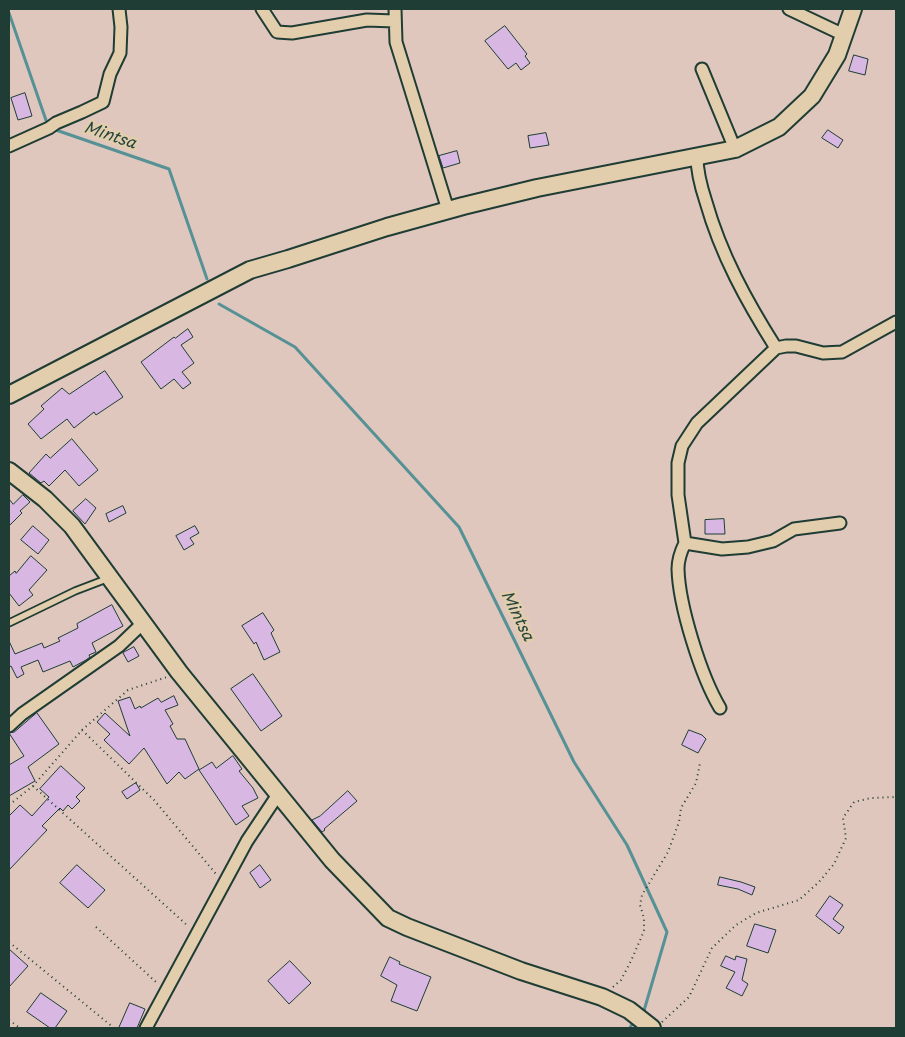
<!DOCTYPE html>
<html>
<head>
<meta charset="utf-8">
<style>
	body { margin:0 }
	#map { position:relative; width:905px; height:1037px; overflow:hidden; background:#dfc7bd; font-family:"Playpen Sans",sans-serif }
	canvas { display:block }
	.frame { position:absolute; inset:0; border:10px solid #1f3d34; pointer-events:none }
</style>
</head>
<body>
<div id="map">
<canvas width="905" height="1037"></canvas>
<div class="frame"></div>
</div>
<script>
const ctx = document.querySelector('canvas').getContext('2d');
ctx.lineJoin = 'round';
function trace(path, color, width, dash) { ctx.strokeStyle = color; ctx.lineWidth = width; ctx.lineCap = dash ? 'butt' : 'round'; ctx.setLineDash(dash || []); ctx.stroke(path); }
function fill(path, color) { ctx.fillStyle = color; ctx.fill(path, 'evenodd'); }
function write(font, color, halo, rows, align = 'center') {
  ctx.font = font + ' "Playpen Sans",sans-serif'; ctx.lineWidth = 5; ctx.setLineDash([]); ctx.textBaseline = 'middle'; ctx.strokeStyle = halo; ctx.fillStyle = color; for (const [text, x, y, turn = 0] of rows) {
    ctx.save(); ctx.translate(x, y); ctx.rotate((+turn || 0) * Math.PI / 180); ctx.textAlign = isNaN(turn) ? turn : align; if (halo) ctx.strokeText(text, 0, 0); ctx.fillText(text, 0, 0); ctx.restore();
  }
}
trace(new Path2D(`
	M 9,13 L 48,126
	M 53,129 L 169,169 L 207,279
	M 219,304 L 295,347 L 459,527 L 574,762 L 627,845 L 667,932 L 643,1014
	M 630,1028 L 632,1024`), '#559195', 3);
const building = new Path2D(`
	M 505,26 L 527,54 L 525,56 L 530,63 L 521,70 L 516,63 L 508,69 L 485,41 Z
	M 854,55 L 868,59 L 865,75 L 849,71 Z
	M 25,93 L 32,116 L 18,120 L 11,98 Z
	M 828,130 L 843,140 L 838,148 L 822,138 Z
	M 546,133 L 549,145 L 530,148 L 528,136 Z
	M 457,151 L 460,163 L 443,168 L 439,156 Z
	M 188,329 L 193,337 L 181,345 L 194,363 L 182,372 L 191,383 L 183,389 L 174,379 L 161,389 L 141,362 L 174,337 L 175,338 Z
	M 105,371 L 123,397 L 96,415 L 94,412 L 74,428 L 67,419 L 41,439 L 28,424 L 44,409 L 41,406 L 62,388 L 69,394 Z
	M 72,439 L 98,470 L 79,486 L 65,470 L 49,486 L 44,481 L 41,483 L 29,473 L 46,454 L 50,458 Z
	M 23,495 L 30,502 L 20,511 L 22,513 L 9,526 L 9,499 L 13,504 Z
	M 86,499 L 96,508 L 85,524 L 73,511 Z
	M 123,506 L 126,513 L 109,522 L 106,514 Z
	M 724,519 L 725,534 L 705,534 L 705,520 Z
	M 33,526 L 49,540 L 38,554 L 21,540 Z
	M 195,526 L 199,533 L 190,538 L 194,544 L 184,550 L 176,536 Z
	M 31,556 L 47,570 L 29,590 L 33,595 L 19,606 L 9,593 L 9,576 L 15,571 L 16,573 Z
	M 112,605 L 123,626 L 92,643 L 96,652 L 89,655 L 90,657 L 86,660 L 73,667 L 70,661 L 43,672 L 38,660 L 21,667 L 24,674 L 17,678 L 11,666 L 9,667 L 9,641 L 15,654 L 42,643 L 44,648 L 60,641 L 58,638 L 78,628 L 77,624 Z
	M 263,613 L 274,630 L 271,633 L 280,652 L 264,660 L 256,642 L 254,644 L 242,626 Z
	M 134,647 L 139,656 L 128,662 L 123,653 Z
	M 253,674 L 282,716 L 261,731 L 231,689 Z
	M 174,696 L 178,705 L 165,710 L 173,724 L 170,726 L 177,739 L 185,739 L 199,769 L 185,779 L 179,772 L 167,784 L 144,748 L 129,764 L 104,740 L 110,734 L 97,722 L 105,713 L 130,736 L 118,701 L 130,697 L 135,709 L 140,706 L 141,708 L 158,698 L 161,702 Z
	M 37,713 L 59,744 L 28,767 L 35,781 L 9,796 L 9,765 L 24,756 L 9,733 L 14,732 Z
	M 689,730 L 702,735 L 706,739 L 698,753 L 682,745 Z
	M 233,756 L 242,769 L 239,771 L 253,788 L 258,798 L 242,806 L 249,816 L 236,825 L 199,770 L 212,762 L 216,768 Z
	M 61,766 L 85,788 L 76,797 L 80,801 L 72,809 L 68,805 L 63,811 L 60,808 L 42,826 L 47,830 L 9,870 L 9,816 L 20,805 L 32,816 L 49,797 L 40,789 Z
	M 136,783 L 140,790 L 127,799 L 122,792 Z
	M 348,791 L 357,801 L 324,829 L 325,830 L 322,832 L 312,820 L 320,816 Z
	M 77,865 L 105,890 L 88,908 L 60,883 Z
	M 260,865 L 271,880 L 260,888 L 250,873 Z
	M 720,877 L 741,882 L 755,887 L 752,895 L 738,889 L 718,885 Z
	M 830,896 L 843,905 L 833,919 L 844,927 L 839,934 L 816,916 Z
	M 755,924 L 776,930 L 768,953 L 747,946 Z
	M 9,949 L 28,966 L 9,987 Z
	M 726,956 L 735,960 L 736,956 L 747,959 L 742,980 L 748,984 L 742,996 L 726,988 L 735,972 L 721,966 Z
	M 390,957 L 400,962 L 399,964 L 431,977 L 417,1011 L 391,1001 L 397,985 L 381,976 Z
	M 290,961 L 311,983 L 289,1004 L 268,981 Z
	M 41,993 L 67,1011 L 55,1028 L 50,1028 L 27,1012 Z
	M 130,1003 L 145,1009 L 137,1028 L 119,1028 Z`);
fill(building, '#d8b7e3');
trace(building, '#1f3d34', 1);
const lane = new Path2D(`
	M 9,623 L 75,591 L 109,578`);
const street = new Path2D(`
	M 262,9 L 277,32 L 292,33 L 367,20 L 394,21
	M 395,9 L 396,42 L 448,210
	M 789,9 L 844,35
	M 702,69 L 735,149
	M 9,146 L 49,128 L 56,123 L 82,112 L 103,102 L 110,74 L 120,53 L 121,27 L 119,9
	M 697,157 C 697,173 701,187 706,202 C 721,255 747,302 776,348 L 697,423 L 682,446 L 678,463 L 678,495 L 685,543 L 722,549 L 748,547 L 773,541 L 794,529 L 840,523
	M 776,348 L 786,346 L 796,346 L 823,353 L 842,352 L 896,322
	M 685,543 C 681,551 678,559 678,569 C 679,606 701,676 720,708
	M 9,726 L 22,714 L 119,646 L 143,623
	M 146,1028 L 247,841 L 279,793`);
const secondary = new Path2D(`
	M 9,395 L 250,270 L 288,259 L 387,227 L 463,206 L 537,188 L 735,149 L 779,127 L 812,96 L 837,55 L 853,9
	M 9,471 L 45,499 L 72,526 L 179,672 L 332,860 L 388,918 L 407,927 L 521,971 L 602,997 L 629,1010 L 652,1028`);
trace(lane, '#1f3d34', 9);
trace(street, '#1f3d34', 15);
trace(secondary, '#1f3d34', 20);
trace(new Path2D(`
	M 82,730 L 154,800 L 216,874
	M 33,786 L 188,926
	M 9,805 L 33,786 L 82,730 L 128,690 L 167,677
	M 96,927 L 157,983
	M 9,942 L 114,1028
	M 613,987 L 621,980 L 631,961 L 644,931 L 644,918 L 640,905 L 642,895 L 668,852 L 679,822 L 681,808 L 696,783 L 700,763
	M 9,1020 L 20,1028
	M 662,1022 L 689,997 L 712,948 L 736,925 L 756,913 L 799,900 L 819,882 L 834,864 L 846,838 L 843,818 L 854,802 L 871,798 L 896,797`), '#1f3d34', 2, [1, 4]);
trace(lane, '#e2cead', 5.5);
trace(street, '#e2cead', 11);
trace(secondary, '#e2cead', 16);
write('italic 16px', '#24443c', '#e2cead', [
	["Mintsa",110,136,19],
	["Mintsa",517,616,64]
]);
</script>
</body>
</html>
